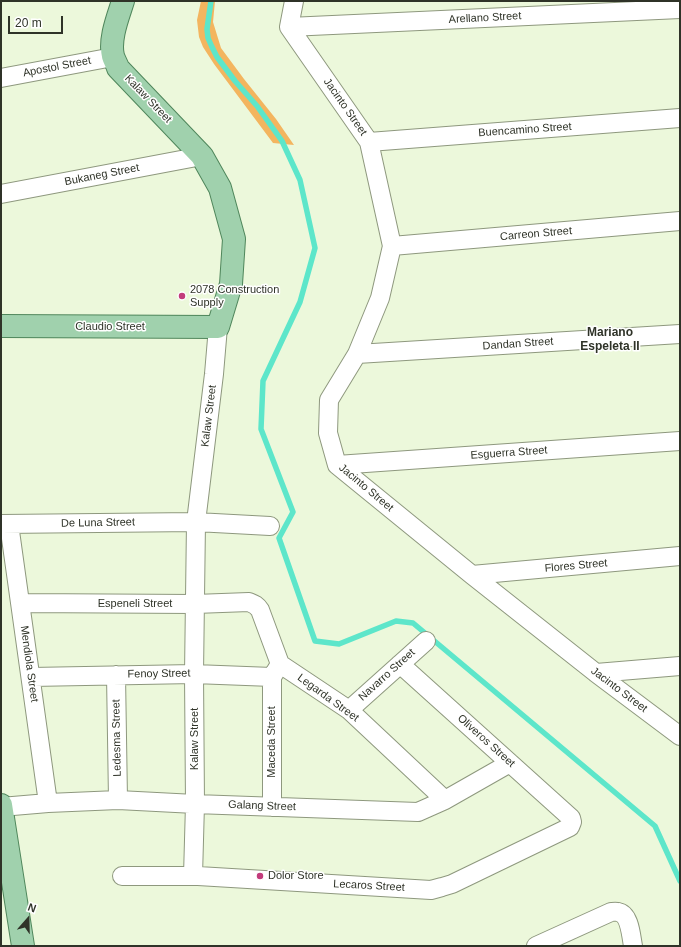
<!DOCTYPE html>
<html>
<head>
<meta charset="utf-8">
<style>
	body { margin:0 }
	#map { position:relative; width:681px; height:947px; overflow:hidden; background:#ecf8db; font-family:Helvetica,sans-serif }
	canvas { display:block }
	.frame { position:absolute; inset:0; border:2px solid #2f3328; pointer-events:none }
	.north { position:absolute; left:8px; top:899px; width:40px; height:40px; -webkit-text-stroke:3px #fff; paint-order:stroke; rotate:20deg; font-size:11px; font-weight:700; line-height:16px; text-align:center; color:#2f3328 }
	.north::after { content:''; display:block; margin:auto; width:14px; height:18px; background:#2f3328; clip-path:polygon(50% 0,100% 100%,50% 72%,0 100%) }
	.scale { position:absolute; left:8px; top:16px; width:55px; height:18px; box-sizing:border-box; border:2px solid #2f3328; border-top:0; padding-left:5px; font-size:12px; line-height:14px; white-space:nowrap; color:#2f3328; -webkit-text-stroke:3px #fff; paint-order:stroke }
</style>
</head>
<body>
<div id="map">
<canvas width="681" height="947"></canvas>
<div class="frame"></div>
<div class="north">N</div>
<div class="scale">20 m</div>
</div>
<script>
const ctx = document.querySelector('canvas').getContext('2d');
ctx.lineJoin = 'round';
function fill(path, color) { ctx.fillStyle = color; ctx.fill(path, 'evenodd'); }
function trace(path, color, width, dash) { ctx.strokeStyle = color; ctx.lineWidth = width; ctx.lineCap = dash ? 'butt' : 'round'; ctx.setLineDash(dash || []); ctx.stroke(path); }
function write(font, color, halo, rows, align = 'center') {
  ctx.font = font + ' Helvetica,sans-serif'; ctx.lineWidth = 3; ctx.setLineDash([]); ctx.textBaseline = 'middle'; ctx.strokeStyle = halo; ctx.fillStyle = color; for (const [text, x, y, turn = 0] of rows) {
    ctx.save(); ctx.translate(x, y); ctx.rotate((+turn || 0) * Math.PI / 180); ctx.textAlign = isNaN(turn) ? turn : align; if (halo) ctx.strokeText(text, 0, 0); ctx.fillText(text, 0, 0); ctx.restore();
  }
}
fill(new Path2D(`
	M 201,1 L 215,1 L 213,22 L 221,48 L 244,79 L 276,119 L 294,145 L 273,143 L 214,64 L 203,47 L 199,37 L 197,20 Z`), '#f3b55f');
trace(new Path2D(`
	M 211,1 L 207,29 L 208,38 L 212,47 L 217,57 L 235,81 L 257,106 L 282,141 L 300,180 L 315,248 L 300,302 L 263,381 L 261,429 L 293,512 L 279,538 L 315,641 L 339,644 L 396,621 L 413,623 L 655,826 L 680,881`), '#5de6ca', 5.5);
const minor = new Path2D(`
	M 294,1 L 289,27 L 369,142 L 392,246 L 380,298 L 357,354 L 329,400 L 328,433 L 337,465 L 472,575 L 596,673 L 680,736
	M 289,27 L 680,9
	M 1,78 L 113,57
	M 369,142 L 680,118
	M 1,194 L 202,156
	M 392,246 L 680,221
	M 357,354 L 680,334
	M 337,465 L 680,441
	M 1,524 L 196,522 L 270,526
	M 9,524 L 48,803
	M 472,575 L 680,556
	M 20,603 L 195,604 L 249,602 C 254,604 257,605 260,610 L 280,664 L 349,710 L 445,800
	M 596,673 L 680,666
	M 116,675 L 118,800
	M 31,677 L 194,674 L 272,677 L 280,664
	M 272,677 L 272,807
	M 349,710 L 426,641
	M 1,807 L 48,803 L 118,800 L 195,804 L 418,812 L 445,800 L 510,763
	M 122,876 L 198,876 L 431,890 L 442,887 L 452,884 L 570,827 L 572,822 L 571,818 L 400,664
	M 193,876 L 195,804 L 194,674 L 196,522 L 214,374 L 218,327
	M 536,946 L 611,912 C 612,912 617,911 618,912 C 630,914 631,936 633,946`);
const major = new Path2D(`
	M 1,326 L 218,327 L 231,284 L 234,239 L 220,188 L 202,156 L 118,68 C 117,64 114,60 113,56 C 109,39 118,17 123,1
	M 1,805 L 23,946`);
trace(minor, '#8e987e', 20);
trace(major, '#4f865b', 24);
trace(minor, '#fff', 18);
trace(major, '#a0d1ad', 22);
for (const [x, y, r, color] of [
	[182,296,4,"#c23b7b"],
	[260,876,4,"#c23b7b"]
]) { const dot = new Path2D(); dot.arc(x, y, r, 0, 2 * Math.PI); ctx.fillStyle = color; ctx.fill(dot); trace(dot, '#fff', 1.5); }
write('11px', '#2f3328', '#fff', [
	["Arellano Street",485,18,-3],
	["Apostol Street",57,67,-11],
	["Kalaw Street",148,99,46],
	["Jacinto Street",345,107,55],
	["Buencamino Street",525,130,-4],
	["Bukaneg Street",102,175,-11],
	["Carreon Street",536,234,-5],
	["Claudio Street",110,327],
	["Dandan Street",518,344,-4],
	["Kalaw Street",209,416,-83],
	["Esguerra Street",509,453,-4],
	["Jacinto Street",366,488,40],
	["De Luna Street",98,523,-1],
	["Flores Street",576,566,-5],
	["Espeneli Street",135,604],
	["Mendiola Street",29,664,82],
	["Fenoy Street",159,674,-1],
	["Navarro Street",387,675,-42],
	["Jacinto Street",619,690,37],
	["Legarda Street",328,698,36],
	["Ledesma Street",117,738,-91],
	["Kalaw Street",195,739,-90],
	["Oliveros Street",486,741,42],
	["Maceda Street",272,742,-90],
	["Galang Street",262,806,2],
	["Lecaros Street",369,886,3]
]);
write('11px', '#2f3328', '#fff', [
	["2078 Construction",190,290],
	["Supply",190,303],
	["Dolor Store",268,876]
], 'left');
write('bold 12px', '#2f3328', '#fff', [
	["Mariano",610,333],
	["Espeleta II",610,347]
]);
</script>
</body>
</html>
